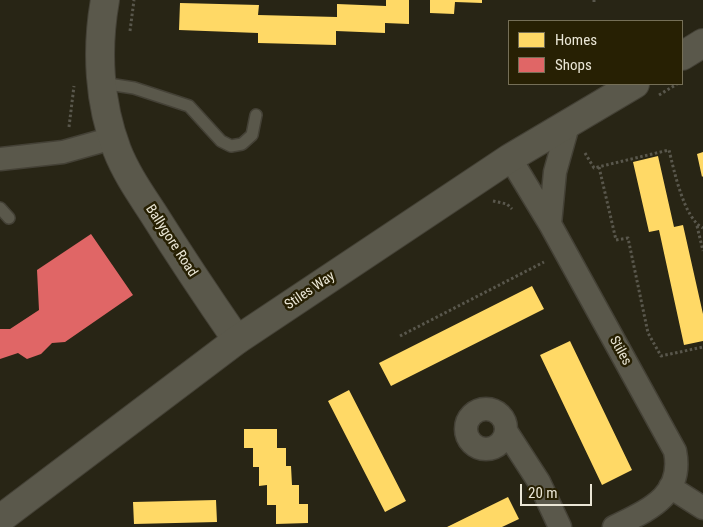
<!DOCTYPE html>
<html>
<head>
<meta charset="utf-8">
<style>
	body { margin:0 }
	#map { position:relative; width:703px; height:527px; overflow:hidden; background:#282515; font-family:"Roboto Condensed",sans-serif }
	canvas { display:block }
	.legend { position:absolute; left:508px; top:20px; width:175px; height:65px; box-sizing:border-box; background:#272003; border:1px solid #756f57; margin:0; padding:6px 9px; list-style:none; font-size:15px; color:#eae6d6 }
	.legend li { display:flex; align-items:center; gap:10px; height:25px }
	.legend b { width:25px; border:1px solid #756f57 }
	.scale { position:absolute; left:520px; top:484px; width:72px; height:22px; box-sizing:border-box; border:2px solid #eae6d6; border-top:0; padding-left:6px; font-size:15px; line-height:18px; white-space:nowrap; color:#eae6d6; -webkit-text-stroke:4px #272003; paint-order:stroke }
</style>
</head>
<body>
<div id="map">
<canvas width="703" height="527"></canvas>
<ul class="legend">
<li><b style="height:14px;background:#ffd966"></b>Homes</li>
<li><b style="height:14px;background:#e06666"></b>Shops</li>
</ul>
<div class="scale">20 m</div>
</div>
<script>
const ctx = document.querySelector('canvas').getContext('2d');
ctx.lineJoin = 'round';
function fill(path, color) { ctx.fillStyle = color; ctx.fill(path, 'evenodd'); }
function trace(path, color, width, dash) { ctx.strokeStyle = color; ctx.lineWidth = width; ctx.lineCap = dash ? 'butt' : 'round'; ctx.setLineDash(dash || []); ctx.stroke(path); }
function write(font, color, halo, rows, align = 'center') {
  ctx.font = font + ' "Roboto Condensed",sans-serif'; ctx.lineWidth = 5; ctx.setLineDash([]); ctx.textBaseline = 'middle'; ctx.strokeStyle = halo; ctx.fillStyle = color; for (const [text, x, y, turn = 0] of rows) {
    ctx.save(); ctx.translate(x, y); ctx.rotate((+turn || 0) * Math.PI / 180); ctx.textAlign = isNaN(turn) ? turn : align; if (halo) ctx.strokeText(text, 0, 0); ctx.fillText(text, 0, 0); ctx.restore();
  }
}
fill(new Path2D(`
	M 386,0 L 409,0 L 409,24 L 385,23 L 385,33 L 336,31 L 336,45 L 258,43 L 258,33 L 179,30 L 180,3 L 259,5 L 258,15 L 337,17 L 337,4 L 386,6 Z
	M 430,0 L 482,0 L 482,3 L 455,2 L 454,14 L 430,13 Z
	M 703,152 L 703,176 L 702,177 L 697,154 Z
	M 658,156 L 674,227 L 683,225 L 703,314 L 703,341 L 684,345 L 659,230 L 649,232 L 633,162 Z
	M 532,286 L 544,309 L 391,386 L 379,363 Z
	M 570,341 L 632,470 L 602,485 L 540,355 Z
	M 349,390 L 406,501 L 385,512 L 328,401 Z
	M 244,429 L 277,429 L 277,448 L 286,448 L 286,466 L 291,466 L 292,485 L 299,485 L 299,504 L 308,504 L 308,523 L 276,524 L 276,505 L 267,505 L 267,485 L 259,486 L 259,467 L 253,467 L 253,448 L 244,448 Z
	M 508,497 L 519,519 L 502,527 L 447,527 Z
	M 216,500 L 217,522 L 134,524 L 133,502 Z`), '#ffd966');
fill(new Path2D(`
	M 91,234 L 133,295 L 65,342 L 52,343 L 41,354 L 27,359 L 18,353 L 0,359 L 0,329 L 10,329 L 39,310 L 37,270 Z`), '#e06666');
const service = new Path2D(`
	M 102,83 L 134,88 L 189,106 L 221,141 L 231,146 L 242,144 L 252,135 L 256,115
	M 0,208 L 9,218`);
const minor = new Path2D(`
	M 510,158 L 550,224 L 675,451 C 684,496 648,510 614,527
	M 0,159 L 63,152 L 113,138
	M 550,224 L 555,172 L 569,122
	M466 429a20 20 0 1 1 40 0a20 20 0 1 1-40 0Z
	M 506,431 L 539,482 L 560,527
	M 670,487 L 703,508`);
const tertiary = new Path2D(`
	M 105,0 C 96,50 99,103 117,150 C 126,173 140,193 153,213 C 180,256 208,298 237,340`);
const secondary = new Path2D(`
	M 682,56 L 703,43
	M 0,519 L 237,340 L 510,158 L 635,84`);
trace(service, '#444136', 14);
trace(minor, '#444136', 25);
trace(tertiary, '#444136', 30);
trace(secondary, '#444136', 30);
trace(new Path2D(`
	M 594,2 L 594,0
	M 130,31 L 134,0
	M 659,95 L 677,84
	M 69,127 L 74,86
	M 585,153 L 594,168 L 669,150 C 674,170 684,219 703,228
	M 599,167 L 616,240 L 628,238 L 648,333 L 661,356 L 703,347
	M 493,201 L 507,204 L 512,209
	M 697,226 L 703,251
	M 400,336 L 544,262`), '#59574c', 3, [2.5, 2.5]);
trace(service, '#5a584b', 11);
trace(minor, '#5a584b', 22);
trace(tertiary, '#5a584b', 28);
trace(secondary, '#5a584b', 28);
write('14px', '#eae6d6', '#272003', [
	["Ballygore Road",171,241,57],
	["Stiles Way",310,291,-34],
	["Stiles",620,351,61]
]);
</script>
</body>
</html>
